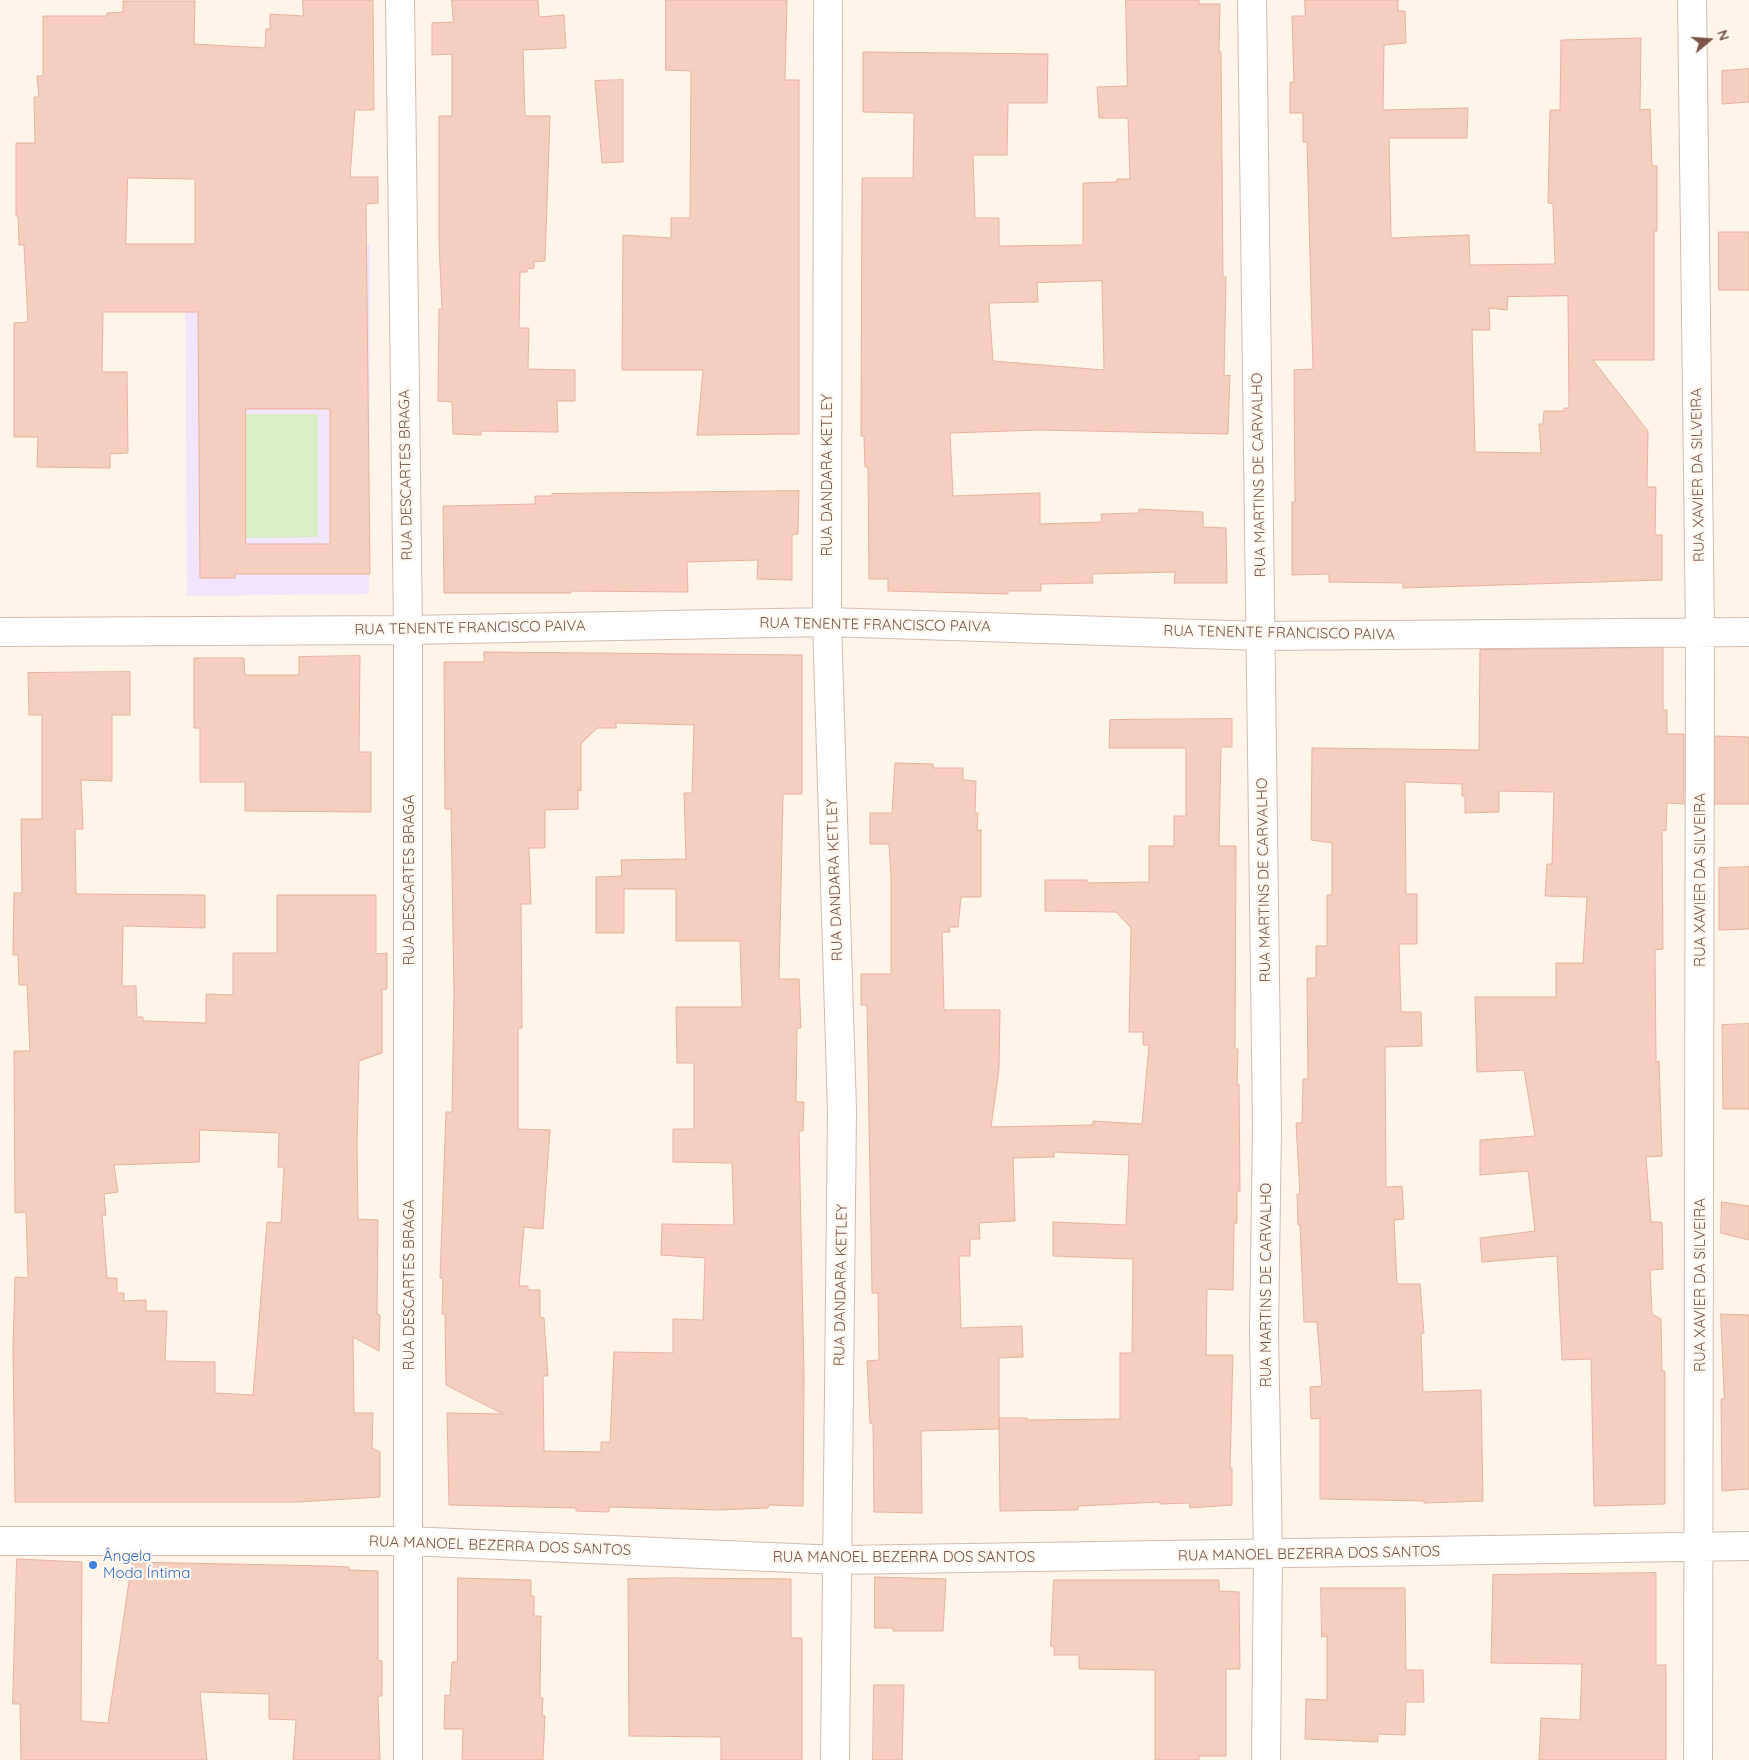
<!DOCTYPE html>
<html>
<head>
<meta charset="utf-8">
<style>
	body { margin:0 }
	#map { position:relative; width:1749px; height:1760px; overflow:hidden; background:#fef4e9; font-family:Quicksand,sans-serif }
	canvas { display:block }
	.north { position:absolute; left:1684px; top:15px; width:50px; height:50px; -webkit-text-stroke:4px #fff8f1; paint-order:stroke; rotate:72deg; font-size:14px; font-weight:700; line-height:20px; text-align:center; color:#7b564a }
	.north::after { content:''; display:block; margin:auto; width:18px; height:22px; background:#7b564a; clip-path:polygon(50% 0,100% 100%,50% 72%,0 100%) }
</style>
</head>
<body>
<div id="map">
<canvas width="1749" height="1760"></canvas>
<div class="north">N</div>
</div>
<script>
const ctx = document.querySelector('canvas').getContext('2d');
ctx.lineJoin = 'round';
function fill(path, color) { ctx.fillStyle = color; ctx.fill(path, 'evenodd'); }
function trace(path, color, width, dash) { ctx.strokeStyle = color; ctx.lineWidth = width; ctx.lineCap = dash ? 'butt' : 'round'; ctx.setLineDash(dash || []); ctx.stroke(path); }
function write(font, color, halo, rows, align = 'center') {
  ctx.font = font + ' Quicksand,sans-serif'; ctx.lineWidth = 4.5; ctx.setLineDash([]); ctx.textBaseline = 'middle'; ctx.strokeStyle = halo; ctx.fillStyle = color; for (const [text, x, y, turn = 0] of rows) {
    ctx.save(); ctx.translate(x, y); ctx.rotate((+turn || 0) * Math.PI / 180); ctx.textAlign = isNaN(turn) ? turn : align; if (halo) ctx.strokeText(text, 0, 0); ctx.fillText(text, 0, 0); ctx.restore();
  }
}
fill(new Path2D(`
	M 185,244 L 370,245 L 369,594 L 187,596 Z`), '#f1e6fb');
fill(new Path2D(`
	M 246,414 L 318,414 L 318,537 L 246,538 Z`), '#daedc6');
const building = new Path2D(`
	M 303,0 L 373,0 L 374,110 L 355,110 L 350,177 L 378,177 L 378,203 L 366,204 L 370,574 L 235,574 L 235,578 L 200,578 L 198,312 L 103,312 L 102,372 L 127,372 L 128,453 L 110,454 L 110,468 L 37,467 L 38,437 L 14,437 L 14,323 L 28,322 L 24,245 L 19,245 L 18,216 L 16,216 L 16,143 L 35,143 L 34,97 L 39,97 L 37,76 L 43,76 L 43,16 L 107,16 L 107,13 L 123,12 L 123,1 L 195,1 L 194,44 L 265,48 L 266,29 L 270,29 L 270,14 L 303,16 ZM 128,178 L 195,179 L 195,244 L 126,244 ZM 246,409 L 330,409 L 330,544 L 246,544 Z
	M 452,0 L 538,0 L 539,17 L 564,15 L 566,48 L 523,50 L 525,116 L 550,116 L 545,261 L 534,262 L 534,268 L 527,269 L 527,272 L 520,272 L 519,328 L 529,328 L 528,369 L 575,370 L 575,401 L 557,401 L 558,432 L 481,431 L 481,435 L 453,434 L 452,402 L 438,401 L 439,309 L 442,309 L 439,244 L 439,116 L 452,116 L 452,54 L 432,55 L 432,23 L 453,22 Z
	M 666,0 L 787,0 L 785,80 L 799,80 L 799,434 L 697,435 L 703,370 L 622,370 L 623,235 L 671,238 L 671,218 L 690,218 L 691,71 L 666,70 Z
	M 1126,0 L 1199,0 L 1199,4 L 1220,4 L 1219,52 L 1221,52 L 1223,277 L 1226,277 L 1224,376 L 1230,375 L 1228,434 L 1039,430 L 950,433 L 953,496 L 1040,493 L 1040,524 L 1102,522 L 1101,514 L 1139,513 L 1139,509 L 1203,512 L 1203,527 L 1226,528 L 1227,583 L 1174,583 L 1175,572 L 1092,574 L 1093,583 L 1041,584 L 1041,591 L 1008,591 L 1008,594 L 888,591 L 888,579 L 869,579 L 868,467 L 865,467 L 864,436 L 861,436 L 862,178 L 913,178 L 914,113 L 863,112 L 863,52 L 1048,54 L 1047,103 L 1008,103 L 1007,155 L 973,155 L 975,218 L 999,218 L 999,246 L 1083,245 L 1083,183 L 1117,182 L 1117,179 L 1130,179 L 1128,118 L 1099,118 L 1097,87 L 1127,86 ZM 1102,281 L 1104,370 L 993,361 L 989,303 L 1038,302 L 1037,283 Z
	M 1305,0 L 1398,0 L 1398,11 L 1405,11 L 1406,43 L 1384,45 L 1383,110 L 1468,108 L 1467,138 L 1389,138 L 1391,238 L 1469,235 L 1470,265 L 1555,264 L 1553,204 L 1548,203 L 1550,110 L 1560,110 L 1561,40 L 1641,38 L 1640,110 L 1650,109 L 1652,166 L 1657,166 L 1657,231 L 1654,231 L 1654,360 L 1593,360 L 1648,431 L 1647,487 L 1656,487 L 1655,535 L 1662,535 L 1662,580 L 1403,588 L 1403,583 L 1329,582 L 1329,574 L 1292,575 L 1292,502 L 1295,502 L 1294,370 L 1313,369 L 1307,142 L 1303,142 L 1303,113 L 1290,113 L 1290,82 L 1294,82 L 1292,16 L 1305,16 ZM 1568,296 L 1569,408 L 1564,408 L 1564,411 L 1544,411 L 1543,424 L 1539,424 L 1541,453 L 1475,452 L 1472,330 L 1490,330 L 1489,308 L 1507,310 L 1508,297 Z
	M 1749,69 L 1749,102 L 1722,104 L 1722,71 Z
	M 623,80 L 623,162 L 602,163 L 595,81 Z
	M 1719,232 L 1749,232 L 1749,290 L 1719,290 Z
	M 799,491 L 798,534 L 792,535 L 792,580 L 757,579 L 758,560 L 687,562 L 688,592 L 571,591 L 571,593 L 444,593 L 443,506 L 535,504 L 535,496 L 552,496 L 552,494 Z
	M 1663,648 L 1663,710 L 1667,710 L 1667,734 L 1684,734 L 1684,804 L 1667,803 L 1666,831 L 1662,830 L 1663,949 L 1655,950 L 1656,1062 L 1659,1061 L 1662,1156 L 1646,1157 L 1651,1222 L 1662,1222 L 1663,1269 L 1650,1270 L 1652,1314 L 1661,1319 L 1662,1371 L 1665,1371 L 1665,1504 L 1594,1506 L 1591,1359 L 1562,1360 L 1557,1256 L 1482,1262 L 1480,1238 L 1535,1231 L 1528,1171 L 1480,1175 L 1480,1140 L 1535,1136 L 1524,1070 L 1477,1072 L 1475,997 L 1556,997 L 1556,963 L 1583,963 L 1587,897 L 1545,896 L 1547,864 L 1552,864 L 1554,792 L 1499,791 L 1499,812 L 1465,813 L 1465,796 L 1462,796 L 1462,784 L 1405,782 L 1406,894 L 1417,894 L 1417,944 L 1399,944 L 1401,1012 L 1421,1012 L 1422,1046 L 1385,1047 L 1386,1187 L 1402,1186 L 1404,1219 L 1394,1220 L 1397,1284 L 1420,1284 L 1424,1333 L 1421,1333 L 1423,1392 L 1481,1390 L 1483,1501 L 1424,1503 L 1424,1501 L 1320,1499 L 1320,1418 L 1311,1419 L 1310,1387 L 1322,1386 L 1317,1322 L 1304,1322 L 1300,1225 L 1298,1225 L 1297,1194 L 1300,1194 L 1296,1123 L 1302,1123 L 1303,1079 L 1308,1079 L 1307,978 L 1316,978 L 1316,946 L 1327,946 L 1327,895 L 1332,895 L 1332,843 L 1311,840 L 1312,748 L 1479,750 L 1480,650 Z
	M 484,652 L 802,655 L 802,794 L 783,794 L 779,979 L 799,979 L 801,1028 L 797,1028 L 796,1102 L 804,1102 L 803,1131 L 799,1131 L 804,1375 L 803,1506 L 769,1505 L 768,1508 L 718,1510 L 609,1507 L 609,1512 L 576,1511 L 576,1508 L 449,1505 L 447,1413 L 503,1414 L 446,1385 L 445,1314 L 442,1314 L 443,1278 L 440,1278 L 446,1112 L 452,1112 L 454,994 L 451,809 L 445,809 L 444,662 L 484,662 ZM 616,723 L 694,725 L 692,793 L 684,793 L 686,859 L 621,860 L 622,876 L 596,877 L 596,933 L 624,933 L 624,889 L 676,889 L 676,941 L 740,941 L 742,1007 L 676,1007 L 677,1063 L 694,1063 L 694,1129 L 673,1129 L 673,1162 L 732,1163 L 734,1225 L 662,1224 L 661,1255 L 705,1258 L 703,1320 L 673,1319 L 673,1353 L 614,1352 L 610,1442 L 601,1442 L 601,1452 L 544,1451 L 543,1376 L 548,1376 L 544,1318 L 540,1317 L 540,1290 L 528,1290 L 528,1286 L 519,1286 L 524,1227 L 543,1229 L 550,1130 L 518,1129 L 518,1028 L 522,1028 L 521,904 L 531,904 L 529,848 L 545,848 L 545,810 L 578,809 L 578,790 L 581,791 L 581,744 L 597,728 L 616,728 Z
	M 360,656 L 359,752 L 371,752 L 371,812 L 245,811 L 245,782 L 200,782 L 200,728 L 194,728 L 194,658 L 244,658 L 245,675 L 299,675 L 299,657 Z
	M 130,672 L 130,715 L 112,715 L 112,781 L 81,780 L 83,829 L 75,829 L 76,894 L 205,895 L 205,928 L 123,926 L 122,986 L 136,986 L 137,1017 L 143,1017 L 143,1021 L 206,1023 L 206,994 L 233,995 L 233,953 L 277,953 L 277,895 L 376,895 L 376,954 L 387,953 L 387,989 L 382,990 L 382,1053 L 359,1061 L 357,1145 L 358,1219 L 378,1220 L 377,1314 L 380,1315 L 379,1351 L 353,1337 L 354,1413 L 373,1413 L 372,1448 L 380,1452 L 380,1497 L 297,1502 L 15,1502 L 13,1346 L 15,1277 L 28,1278 L 26,1212 L 15,1213 L 14,1051 L 30,1051 L 27,985 L 19,985 L 18,955 L 13,955 L 14,893 L 22,893 L 21,819 L 42,819 L 42,715 L 29,715 L 28,673 ZM 200,1130 L 279,1133 L 278,1167 L 284,1167 L 281,1223 L 267,1222 L 253,1395 L 215,1393 L 215,1362 L 165,1361 L 167,1311 L 146,1311 L 146,1300 L 124,1301 L 124,1293 L 117,1293 L 117,1278 L 107,1278 L 102,1215 L 106,1215 L 104,1194 L 118,1192 L 114,1165 L 199,1162 Z
	M 1232,719 L 1232,747 L 1221,747 L 1219,846 L 1236,846 L 1235,1049 L 1238,1049 L 1237,1085 L 1239,1084 L 1240,1191 L 1237,1191 L 1237,1223 L 1234,1224 L 1233,1290 L 1207,1289 L 1206,1355 L 1233,1355 L 1230,1468 L 1232,1468 L 1232,1505 L 1190,1508 L 1189,1503 L 1160,1504 L 1160,1502 L 1078,1506 L 1078,1510 L 1000,1511 L 999,1418 L 1027,1418 L 1027,1420 L 1120,1419 L 1120,1353 L 1132,1353 L 1133,1259 L 1053,1256 L 1053,1222 L 1126,1225 L 1129,1155 L 1054,1152 L 1054,1157 L 1013,1158 L 1015,1221 L 979,1223 L 980,1239 L 970,1239 L 970,1256 L 959,1256 L 961,1328 L 1022,1326 L 1023,1357 L 999,1358 L 999,1429 L 921,1431 L 922,1513 L 874,1512 L 873,1424 L 870,1423 L 867,1361 L 879,1360 L 878,1293 L 872,1293 L 867,1005 L 861,1005 L 861,974 L 891,974 L 891,877 L 889,844 L 870,844 L 870,813 L 892,813 L 895,763 L 933,764 L 933,768 L 963,768 L 963,780 L 976,781 L 975,813 L 978,813 L 977,830 L 981,830 L 981,897 L 961,897 L 958,927 L 949,927 L 950,932 L 942,932 L 944,1010 L 1000,1010 L 999,1069 L 991,1127 L 1093,1125 L 1093,1121 L 1142,1124 L 1149,1045 L 1143,1045 L 1143,1032 L 1129,1032 L 1131,928 L 1116,912 L 1045,911 L 1045,880 L 1087,880 L 1087,883 L 1149,882 L 1149,846 L 1174,846 L 1174,816 L 1186,816 L 1186,748 L 1109,748 L 1110,720 Z
	M 1715,736 L 1749,737 L 1749,804 L 1715,804 Z
	M 1749,867 L 1749,929 L 1719,930 L 1719,868 Z
	M 1749,1024 L 1749,1109 L 1723,1109 L 1722,1025 Z
	M 1722,1202 L 1749,1206 L 1749,1240 L 1721,1233 Z
	M 1721,1314 L 1749,1315 L 1749,1489 L 1722,1491 L 1721,1399 L 1724,1399 Z
	M 17,1559 L 82,1562 L 81,1721 L 108,1723 L 132,1562 L 326,1566 L 349,1567 L 349,1570 L 378,1571 L 378,1660 L 382,1661 L 382,1696 L 378,1696 L 380,1760 L 293,1760 L 296,1720 L 269,1719 L 269,1694 L 200,1692 L 207,1760 L 21,1760 L 20,1704 L 13,1704 Z
	M 1656,1573 L 1656,1665 L 1666,1665 L 1666,1760 L 1539,1760 L 1541,1718 L 1580,1720 L 1582,1664 L 1491,1663 L 1493,1575 Z
	M 875,1577 L 946,1579 L 943,1631 L 893,1631 L 893,1628 L 875,1628 Z
	M 458,1578 L 531,1580 L 531,1596 L 534,1596 L 534,1616 L 541,1616 L 540,1698 L 543,1698 L 542,1715 L 545,1716 L 543,1760 L 462,1760 L 463,1729 L 444,1729 L 445,1695 L 450,1696 L 452,1662 L 457,1662 Z
	M 672,1578 L 791,1579 L 791,1638 L 802,1638 L 802,1760 L 721,1760 L 721,1737 L 629,1736 L 628,1579 Z
	M 1054,1580 L 1219,1580 L 1219,1591 L 1239,1592 L 1240,1669 L 1226,1669 L 1226,1756 L 1199,1756 L 1199,1760 L 1155,1760 L 1155,1670 L 1079,1669 L 1079,1655 L 1054,1655 L 1054,1646 L 1051,1646 Z
	M 1321,1588 L 1405,1588 L 1406,1670 L 1423,1670 L 1424,1702 L 1406,1702 L 1405,1735 L 1378,1734 L 1378,1742 L 1305,1739 L 1306,1699 L 1327,1700 L 1327,1636 L 1322,1637 Z
	M 874,1685 L 904,1685 L 902,1760 L 873,1760 Z`);
fill(building, '#f5cebf');
trace(building, '#e9b29e', 1);
const minor = new Path2D(`
	M 400,0 L 408,630 L 408,1760
	M 828,0 L 827,622 L 842,1111 L 835,1760
	M 1252,0 L 1267,1127 L 1264,1332 L 1268,1555 L 1266,1760
	M 1692,0 L 1700,632 L 1698,1760
	M 0,632 L 408,630 L 827,622 L 1261,636 L 1749,632
	M 0,1541 L 409,1541 L 838,1560 L 1749,1546`);
trace(minor, '#d4bcb0', 30);
trace(minor, '#fff', 28);
for (const [x, y, r, color] of [
	[93,1565,5,"#3f7fe0"]
]) { const dot = new Path2D(); dot.arc(x, y, r, 0, 2 * Math.PI); ctx.fillStyle = color; ctx.fill(dot); trace(dot, '#fff8f1', 2); }
write('15px', '#7b564a', '#fff8f1', [
	["RUA DESCARTES BRAGA",406,475,-91],
	["RUA DANDARA KETLEY",827,475,-90],
	["RUA MARTINS DE CARVALHO",1259,475,-91],
	["RUA XAVIER DA SILVEIRA",1698,475,-91],
	["RUA TENENTE FRANCISCO PAIVA",875,625,1],
	["RUA TENENTE FRANCISCO PAIVA",470,628,-1],
	["RUA TENENTE FRANCISCO PAIVA",1279,633,1],
	["RUA DESCARTES BRAGA",409,880,-90],
	["RUA DANDARA KETLEY",835,880,-92],
	["RUA MARTINS DE CARVALHO",1264,880,-91],
	["RUA XAVIER DA SILVEIRA",1700,880,-90],
	["RUA DESCARTES BRAGA",409,1285,-90],
	["RUA DANDARA KETLEY",841,1285,-89],
	["RUA MARTINS DE CARVALHO",1266,1285,-90],
	["RUA XAVIER DA SILVEIRA",1700,1285,-90],
	["RUA MANOEL BEZERRA DOS SANTOS",500,1546,2],
	["RUA MANOEL BEZERRA DOS SANTOS",1309,1554,-1],
	["RUA MANOEL BEZERRA DOS SANTOS",904,1557]
]);
write('15px', '#366cbe', '#fff8f1', [
	["Ângela",103,1556],
	["Moda Íntima",103,1573]
], 'left');
</script>
</body>
</html>
